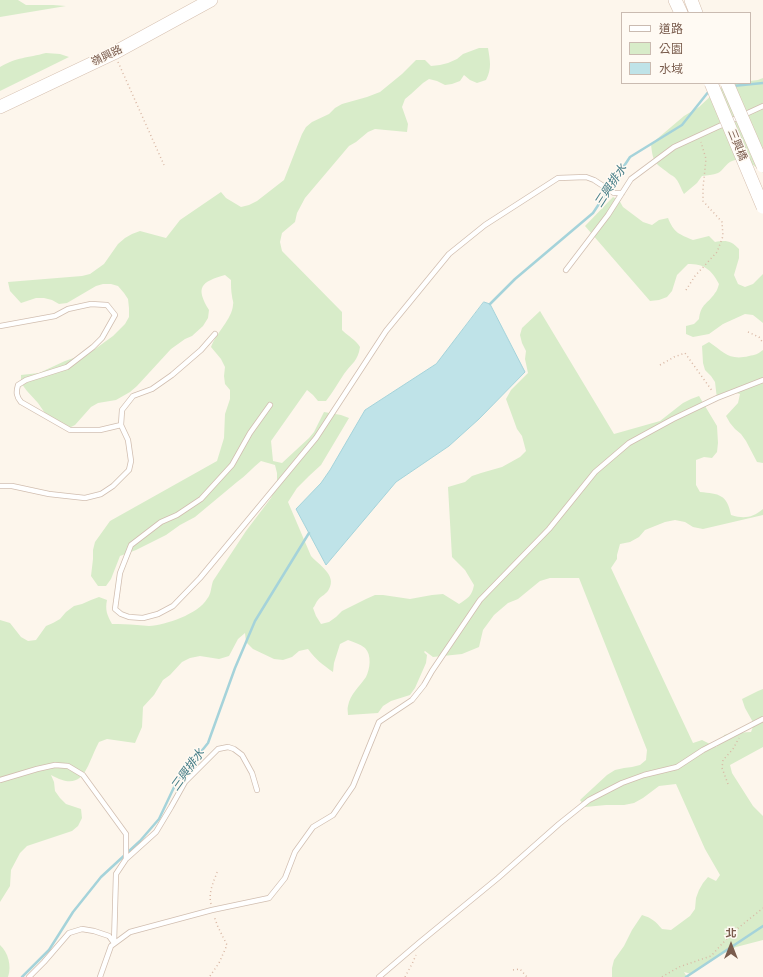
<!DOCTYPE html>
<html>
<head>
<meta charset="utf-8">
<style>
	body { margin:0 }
	#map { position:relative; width:763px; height:977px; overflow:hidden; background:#fdf6ec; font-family:"Noto Sans","Noto Sans TC",sans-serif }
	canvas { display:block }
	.legend { position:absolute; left:621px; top:12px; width:130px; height:72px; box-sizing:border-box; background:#fffaf3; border:1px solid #cabbb1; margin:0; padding:5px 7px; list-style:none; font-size:12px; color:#7a5c4d }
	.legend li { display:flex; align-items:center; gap:8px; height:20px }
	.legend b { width:20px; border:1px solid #cabbb1 }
	.north { position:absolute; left:711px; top:925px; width:40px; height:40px; -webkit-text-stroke:3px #fffaf3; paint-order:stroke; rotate:0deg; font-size:11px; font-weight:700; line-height:16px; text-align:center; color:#7a5c4d }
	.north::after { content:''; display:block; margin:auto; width:14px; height:18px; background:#7a5c4d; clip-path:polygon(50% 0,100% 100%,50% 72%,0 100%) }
</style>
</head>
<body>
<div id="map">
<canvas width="763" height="977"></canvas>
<ul class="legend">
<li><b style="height:5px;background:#fff"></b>道路</li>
<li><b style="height:11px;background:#d8ecc9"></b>公園</li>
<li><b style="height:11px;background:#bfe3e8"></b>水域</li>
</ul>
<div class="north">北</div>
</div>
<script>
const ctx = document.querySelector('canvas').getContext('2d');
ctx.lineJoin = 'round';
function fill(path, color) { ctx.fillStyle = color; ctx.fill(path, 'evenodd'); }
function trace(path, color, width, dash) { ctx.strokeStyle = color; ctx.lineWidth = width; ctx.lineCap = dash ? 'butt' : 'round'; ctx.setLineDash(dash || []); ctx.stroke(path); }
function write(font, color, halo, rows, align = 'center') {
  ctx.font = font + ' "Noto Sans","Noto Sans TC",sans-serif'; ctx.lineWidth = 3; ctx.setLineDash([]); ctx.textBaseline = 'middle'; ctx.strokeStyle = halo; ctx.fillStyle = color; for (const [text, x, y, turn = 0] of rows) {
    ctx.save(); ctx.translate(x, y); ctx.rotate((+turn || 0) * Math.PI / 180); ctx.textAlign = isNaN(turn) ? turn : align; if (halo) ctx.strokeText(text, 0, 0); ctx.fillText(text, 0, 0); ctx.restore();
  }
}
fill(new Path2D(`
	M 0,0 L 18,0 L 26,5 L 53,5 L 66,6 L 0,17 Z
	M 479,48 L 488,48 C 490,61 492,68 486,80 L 477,83 L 470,80 L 464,75 L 460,81 L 452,84 L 445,85 L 437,81 L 429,79 L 423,83 L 411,94 L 405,99 L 402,107 L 408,124 L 407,132 L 375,129 L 368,132 L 356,142 L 349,146 L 305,198 L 297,213 L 295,222 L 282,233 L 280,242 L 282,251 L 342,312 L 342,330 C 349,337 355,339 360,347 C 358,361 352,363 344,374 C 338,383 333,392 326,401 L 318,401 L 313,395 L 307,390 L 271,441 L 273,461 L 282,463 L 309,438 L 314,432 L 324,412 L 341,415 L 349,418 L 321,465 L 309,476 L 297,488 L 288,502 L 311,556 C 319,565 337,575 329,589 C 327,594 321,596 318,600 C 316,602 315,606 313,608 L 316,616 L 321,624 L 329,622 L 336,617 L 342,611 L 366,599 L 375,595 L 383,595 L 410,599 L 432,595 L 443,594 L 459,604 C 468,598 472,596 474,585 L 465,570 L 452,557 L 448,487 L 465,482 L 472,476 L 481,473 L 502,467 L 520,457 L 526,451 L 522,436 L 517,429 L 506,399 L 511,390 L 528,373 L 525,359 L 526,351 L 522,343 L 520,335 L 522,328 L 540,311 L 614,434 L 660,421 L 683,403 L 691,399 L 699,396 L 717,426 L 718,443 L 717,452 L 712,458 L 704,457 L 696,460 L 696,485 L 700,492 C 719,494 727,494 731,515 C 744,519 752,518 763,509 L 763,515 L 703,529 L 693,527 L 685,522 L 675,520 L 665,522 L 645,530 L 639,537 L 630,542 L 620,544 L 617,555 L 617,559 L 611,568 L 693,743 L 702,740 L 716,747 L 722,742 L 724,735 L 733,733 L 751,732 L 754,724 L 745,708 L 742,699 L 758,691 L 763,689 L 763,747 L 730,765 L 732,773 L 753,806 L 763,816 L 763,940 L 736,947 L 724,953 L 691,974 L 684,972 L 687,977 L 612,977 L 612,968 L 614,960 L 624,946 L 632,930 L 642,915 C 652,918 655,921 662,929 L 671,930 L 690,916 L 695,909 L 696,898 L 699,890 L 703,883 L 708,877 L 716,881 L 720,875 L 705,849 L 676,784 L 659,786 L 643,798 L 634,803 L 624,805 L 606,805 L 585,807 L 580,800 L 607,775 L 615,770 L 624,768 L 632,767 L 640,765 L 646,760 L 647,750 L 579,578 L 550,578 L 540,581 L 518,599 L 508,603 L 494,615 L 483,630 L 479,647 L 462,654 L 433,657 L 425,651 L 424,652 L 427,655 L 426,663 L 415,688 L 410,695 L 391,701 L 383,706 L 378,713 L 348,715 C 348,712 347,709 348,706 C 350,694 360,686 366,677 C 370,669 372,655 365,648 C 360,644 353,642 348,640 L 340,644 L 334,663 L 333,672 C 323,665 315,659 308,649 L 299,651 L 292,657 L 283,660 L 274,659 L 253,649 L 246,642 L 245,633 L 238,639 L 229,656 L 219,659 L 200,656 L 190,658 L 182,662 L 170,675 L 163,680 L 154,695 L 143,707 L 142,727 L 135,743 L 107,739 L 99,742 C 86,766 85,794 51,775 L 54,782 L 55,791 L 60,798 L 66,804 L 81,809 L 82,818 L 78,826 L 72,831 L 27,846 L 20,853 L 11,870 L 10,886 L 0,902 L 0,620 L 10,623 L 21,637 L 28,641 L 36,640 L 46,626 L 53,623 L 60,619 L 66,612 L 74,606 L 82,604 L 91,600 L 99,597 L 107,600 C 105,610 107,615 112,624 C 120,624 128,624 137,625 C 141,625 145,626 149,626 C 166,625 198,614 207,599 C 211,595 211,587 213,581 L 246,531 L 271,498 L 277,482 L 277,473 L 275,465 L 261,461 C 253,467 246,476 237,482 L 195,517 L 180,525 L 166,535 L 136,550 L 120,556 L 111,579 L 106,586 L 98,586 L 91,576 L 93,559 L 93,550 L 95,542 L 110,521 L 217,461 L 224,438 L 225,414 L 230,399 L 230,390 L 225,384 L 224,376 L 225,367 L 221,359 L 211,347 C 216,333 232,319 233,305 C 234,302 232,299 232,296 C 231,291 231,286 231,280 L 225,275 C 201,282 195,287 209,310 L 208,318 L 203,326 L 192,336 L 185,339 L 171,349 L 137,386 L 130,392 L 116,400 L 98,403 L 91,407 L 75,425 L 67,429 L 60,427 L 47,416 L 38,403 L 27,391 L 21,383 L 21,375 L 39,373 L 65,361 L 91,352 L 113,336 L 125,324 L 129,317 L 129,308 L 128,299 L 124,293 L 118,286 L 111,284 L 103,284 L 96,286 L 67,303 L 59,304 L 52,300 L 44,298 L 36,298 L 21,303 L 10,291 L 8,282 L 82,276 L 90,274 L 104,264 L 118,244 L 125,238 L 132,234 L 140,231 L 166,238 L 180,220 L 221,192 L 226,198 L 241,207 L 249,205 L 257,201 L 284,180 L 302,134 L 306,127 L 312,122 L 329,114 L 335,108 L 342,104 L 367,97 L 380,92 L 402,74 L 416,60 L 425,60 L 431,66 L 440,65 L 448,63 L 457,59 L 463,54 Z
	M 46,53 L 60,54 L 69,57 L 0,91 L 0,67 C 17,57 27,58 46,53 Z
	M 763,78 L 763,173 C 756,166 743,156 732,161 C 726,163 723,171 718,173 C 713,175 707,175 702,176 L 697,183 L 684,194 C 681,189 679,182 676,179 C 675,177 673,176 671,175 C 656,163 653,165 651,144 L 684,116 L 699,107 L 715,92 L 721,88 L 739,83 L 750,83 L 750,81 L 758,80 Z
	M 613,197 L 619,200 L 623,207 L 643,222 L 652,225 L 659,220 L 668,218 C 674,233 679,234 693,240 L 709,236 L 715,242 C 727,240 731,241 739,249 L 739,258 L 734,275 L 738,284 L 745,287 L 753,284 L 763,274 L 763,323 L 753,315 L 745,314 L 723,324 L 709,334 L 693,337 L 686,334 L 686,326 L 694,324 L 699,319 C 701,303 708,304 715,293 C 717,291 718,287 719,284 C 711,269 704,264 688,264 L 677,275 L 672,291 L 667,297 L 659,300 L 650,301 L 585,226 Z
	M 709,342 C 724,352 729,361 749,356 C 755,355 758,354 763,350 L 763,463 L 757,462 L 746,441 L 741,434 L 735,429 L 730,423 L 726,416 L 738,403 L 740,394 L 732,392 L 726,397 L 717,399 L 715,382 L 711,376 L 705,370 L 703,363 L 702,346 Z
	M 0,945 C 8,952 12,966 8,977 L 0,977 Z`), '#d8ecc9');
const water = new Path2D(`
	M 484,302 L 490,304 L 525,372 L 479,419 L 449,446 L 396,482 L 326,565 L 296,509 L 321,483 L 330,470 L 365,410 L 436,364 Z`);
fill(water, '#bfe3e8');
trace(water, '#a5d3da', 1);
trace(new Path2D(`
	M 733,86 L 763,83
	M 490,304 L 515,279 L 593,213 L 630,157 L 682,125 L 709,91
	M 22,977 L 49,950 L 73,912 L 101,877 L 140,841 L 159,819 L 176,783 L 208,743 L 235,668 L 255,621 L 309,533
	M 686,977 L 763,926`), '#a5d3da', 2.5);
const lane = new Path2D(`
	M 566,270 L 608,215 L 631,179 L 674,147 L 763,106
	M 0,326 L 55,316 L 68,309 L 91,304 L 107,305 L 115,315 L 102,338 L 93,347 L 67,367 L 26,380 L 18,385 C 16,392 16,396 21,402 L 70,430 L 100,430 L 121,425
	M 270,405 L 250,433 L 232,465 L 201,499 L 177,515 L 161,522 L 131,545 L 120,573 L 115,609 L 121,614 L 129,617 L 143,618 L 158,614 L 173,606 L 200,578 L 316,438 L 386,331 L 449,254 L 485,225 L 558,178 L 586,177 L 594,180 L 614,193 L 622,193
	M 0,486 L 12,486 L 49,494 L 85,498 L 101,494 L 113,486 L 129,470 L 131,461 L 128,440 L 121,425 L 122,410 L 133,396 L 152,389 L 172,375 L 201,350 L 215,334
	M 0,780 L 37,769 L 55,765 L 68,766 L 83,775 L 126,834 L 126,859
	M 114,943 L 116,874 L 126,859 L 156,832 L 171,807 L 185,782 L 218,749 L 228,747 L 234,749 L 242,755 L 252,773 L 257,790
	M 29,977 L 44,962 L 69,933 L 82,929 L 94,931 L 109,936 L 114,943
	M 100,977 L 111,946 L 130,932 L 212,910 L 269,898 L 285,878 L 295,852 L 313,827 L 333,815 L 353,786 L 379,722 L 412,700 L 424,685 L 432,671 L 480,600 L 549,529 L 595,472 L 629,443 L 673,419 L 717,398 L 763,380
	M 379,977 L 420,942 L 498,878 L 559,824 L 589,800 L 622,783 L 644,775 L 677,767 L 703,750 L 763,719`);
const secondary = new Path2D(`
	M 675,0 L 681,13
	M 691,0 L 696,13
	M 0,107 L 114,53 L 211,0`);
trace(lane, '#d1beb0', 6);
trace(secondary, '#d6c0b0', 14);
trace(new Path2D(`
	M 118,62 L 164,165
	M 686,290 L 695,276 L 717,252 L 723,236 L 722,222 L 703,201 L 703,188 L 706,159 L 701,142
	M 748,332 L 759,337 L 763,343
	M 660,365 L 674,357 L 685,353 L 713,392
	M 728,784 L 722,768 L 723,760 L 733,749 L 739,738
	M 211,904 C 208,892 214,881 218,870
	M 513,970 L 520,969 L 527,977
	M 210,976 L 219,963 L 227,945 L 218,927 L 214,916
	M 405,977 L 412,964 L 416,955
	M 662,977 L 679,967 L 711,956 L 732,933 L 763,908`), '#d9b8a5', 1.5, [1, 3]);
trace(lane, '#fff', 4.5);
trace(secondary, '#fff', 13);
const secondaryBridge = new Path2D(`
	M 711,83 L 763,207
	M 727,83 L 763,166`);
trace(secondaryBridge, '#d6c0b0', 14, []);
trace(secondaryBridge, '#fff', 13);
write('11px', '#7a5c4d', '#fffaf3', [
	["嶺興路",107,56,-26],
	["三興橋",737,145,68]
]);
write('italic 12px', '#437c86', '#fffaf3', [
	["三興排水",611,186,-57],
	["三興排水",188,770,-54]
]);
</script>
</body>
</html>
